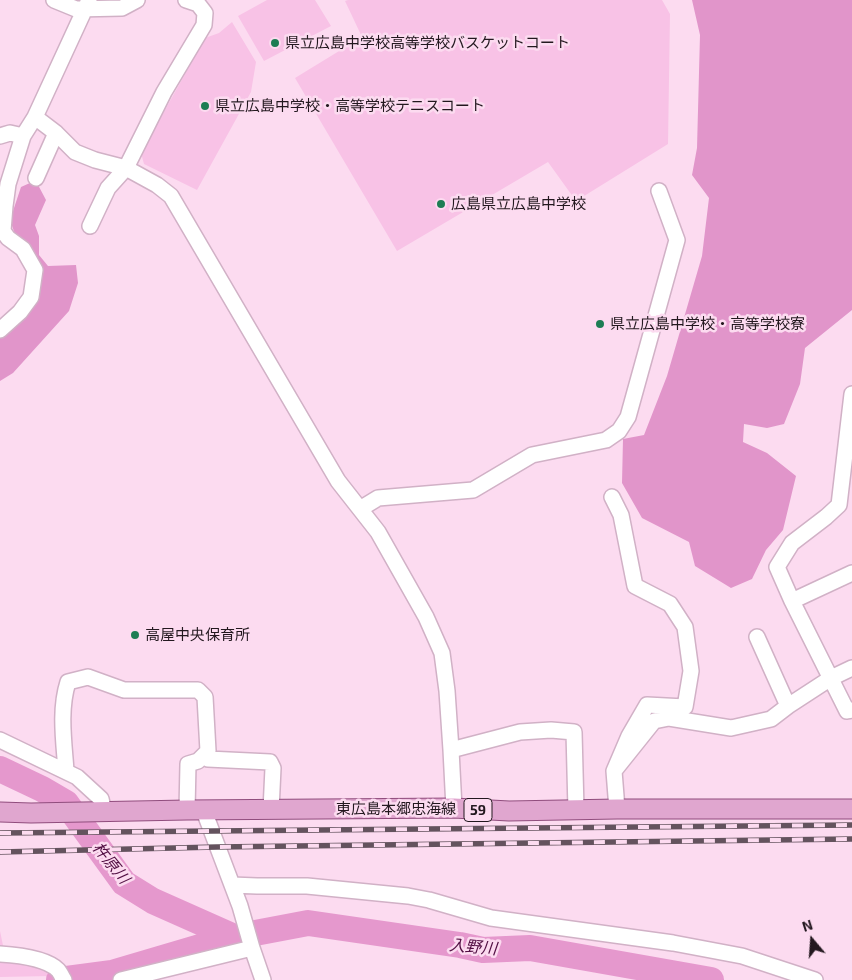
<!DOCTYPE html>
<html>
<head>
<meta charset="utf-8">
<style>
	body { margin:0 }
	#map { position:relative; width:852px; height:980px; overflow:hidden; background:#fcdbf0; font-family:"Exo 2",sans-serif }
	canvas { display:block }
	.north { position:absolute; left:787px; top:915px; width:50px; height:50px; -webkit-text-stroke:4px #fcdbf0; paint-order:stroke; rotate:342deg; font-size:14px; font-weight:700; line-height:20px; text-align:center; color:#23181f }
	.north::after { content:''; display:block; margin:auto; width:18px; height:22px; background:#23181f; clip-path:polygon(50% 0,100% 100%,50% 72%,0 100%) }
</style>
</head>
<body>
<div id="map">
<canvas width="852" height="980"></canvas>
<div class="north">N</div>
</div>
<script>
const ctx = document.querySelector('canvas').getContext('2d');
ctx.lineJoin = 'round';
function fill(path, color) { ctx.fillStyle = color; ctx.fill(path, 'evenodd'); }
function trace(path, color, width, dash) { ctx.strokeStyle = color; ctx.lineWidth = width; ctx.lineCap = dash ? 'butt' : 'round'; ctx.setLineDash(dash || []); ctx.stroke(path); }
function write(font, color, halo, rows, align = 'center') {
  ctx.font = font + ' "Exo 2","Noto Sans JP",sans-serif'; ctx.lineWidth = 5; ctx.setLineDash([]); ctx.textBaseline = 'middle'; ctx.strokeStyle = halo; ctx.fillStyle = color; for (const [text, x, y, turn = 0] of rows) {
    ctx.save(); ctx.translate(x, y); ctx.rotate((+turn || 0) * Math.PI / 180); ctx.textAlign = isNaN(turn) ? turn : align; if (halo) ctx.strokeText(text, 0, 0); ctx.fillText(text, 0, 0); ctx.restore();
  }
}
fill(new Path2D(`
	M 267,0 L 315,0 L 331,26 L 264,61 L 238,16 Z
	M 348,0 L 662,0 L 670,14 L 668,144 L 576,201 L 548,162 L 397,251 L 295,78 L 362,37 L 345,1 Z
	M 232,22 L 256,62 L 251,92 L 197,190 L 144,164 L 141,153 L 205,38 L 219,33 Z
	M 0,931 L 5,955 L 48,964 L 51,976 L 0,977 Z`), '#f8c2e6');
fill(new Path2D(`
	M 692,0 L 852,0 L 852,310 L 805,348 L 800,384 L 784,424 L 767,428 L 744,424 L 743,442 L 767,453 L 796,476 L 783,530 L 766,550 L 752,579 L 731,588 L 695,566 L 689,542 L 642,518 L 622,483 L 623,439 L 644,435 L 667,376 L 702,256 L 709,198 L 692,175 L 697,148 L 700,35 Z
	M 41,178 L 37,183 L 46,200 L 35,225 L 39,236 L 39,255 L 48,266 L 76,265 L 78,283 L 69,311 L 13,373 L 0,381 L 0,335 L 40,273 L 17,240 L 10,220 L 21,187 Z`), '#e195ca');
trace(new Path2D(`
	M 0,769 L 42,789 L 66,803 L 124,883 L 153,901 L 234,937
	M 59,980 L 112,973 L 234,937 L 308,923 L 460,945 L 483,950 L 530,948 L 711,980`), '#e598cd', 26);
const minor = new Path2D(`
	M 54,0 L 76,9 L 122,8 L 137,0
	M 35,117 L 56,133 L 75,152 L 95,160 L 126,168 L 157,185 L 171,196 L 338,481 L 378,532 L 426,617 L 442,653 L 447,691 L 451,750 L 454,808
	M 0,136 L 10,133 L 23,136
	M 36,178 L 56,133
	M 90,226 L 108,188 L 126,168 L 164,92 L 204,25 L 205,13 L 198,4 L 186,0
	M 0,330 L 20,312 L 31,297 L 35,270 L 23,249 L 8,238 L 3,231 L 5,206 L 8,184 L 23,136 L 35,117 L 89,0
	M 852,394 L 839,505 L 826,517 L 792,543 L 777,567 L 792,601 L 847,711 L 852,710
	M 612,497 L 621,515 L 635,586 L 670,604 L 685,627 L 691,671 L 685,707 L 647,705 L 629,736 L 614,771
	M 360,509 L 378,498 L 473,490 L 532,455 L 606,440 L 619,431 L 628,417 L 677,240 L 659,191
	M 792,601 L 852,573
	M 757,637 L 788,706
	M 0,740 L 77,777 L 101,799 L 104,812
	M 451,750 L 520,732 L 551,730 L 574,732 L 576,810
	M 203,756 L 208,759 L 270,762 L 273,768 L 271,810
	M 66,771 C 64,742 59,710 68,682 L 88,677 L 124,690 L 198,690 L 205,697 L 208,751 L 198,761 L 188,764 L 187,810
	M 617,809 L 614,771 L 654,721 L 669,718 L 731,728 L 771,719 L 788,706 L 831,678 L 852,668
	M 204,811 L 240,906 L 252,948 L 263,980
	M 232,885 L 257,886 L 307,886 L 408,896 L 429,900 L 491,918 L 673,943 L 742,956 L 815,980
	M 0,954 C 16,955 46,958 58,970 C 60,972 62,977 64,980
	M 121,980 L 252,948`);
const major = new Path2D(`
	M 0,812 L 31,813 L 187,810 L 454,808 L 509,811 L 617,809 L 852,809`);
trace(minor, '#d1b1c6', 18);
trace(major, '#904d7d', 21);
trace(minor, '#fff', 15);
trace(major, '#e0a6cf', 19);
const rail = new Path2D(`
	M 0,833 L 852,825
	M 0,852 L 217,847 L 852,839`);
trace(rail, '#64535e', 5.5);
trace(rail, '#fcdbf0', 4, [11]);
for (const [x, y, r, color] of [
	[275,43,5,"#1d7d54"],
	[205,106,5,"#1d7d54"],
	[441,204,5,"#1d7d54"],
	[600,324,5,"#1d7d54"],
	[135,635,5,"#1d7d54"]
]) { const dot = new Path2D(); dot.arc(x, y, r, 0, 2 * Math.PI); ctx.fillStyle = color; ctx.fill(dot); trace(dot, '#fcdbf0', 2); }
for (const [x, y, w] of [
	[478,810,28]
]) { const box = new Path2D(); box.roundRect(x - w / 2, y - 11.5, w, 23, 4); ctx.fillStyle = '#fcdbf0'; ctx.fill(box); trace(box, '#23181f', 1); }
write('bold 14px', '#23181f', null, [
	["59",478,810]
]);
write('15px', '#23181f', '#fcdbf0', [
	["県立広島中学校高等学校バスケットコート",285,43],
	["県立広島中学校・高等学校テニスコート",215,106],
	["広島県立広島中学校",451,204],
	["県立広島中学校・高等学校寮",610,324],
	["高屋中央保育所",145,635]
], 'left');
write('15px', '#23181f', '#fcdbf0', [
	["東広島本郷忠海線",396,809]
]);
write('italic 16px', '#520f43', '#fcdbf0', [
	["杵原川",111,863,51],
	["入野川",473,947,5]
]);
</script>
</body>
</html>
